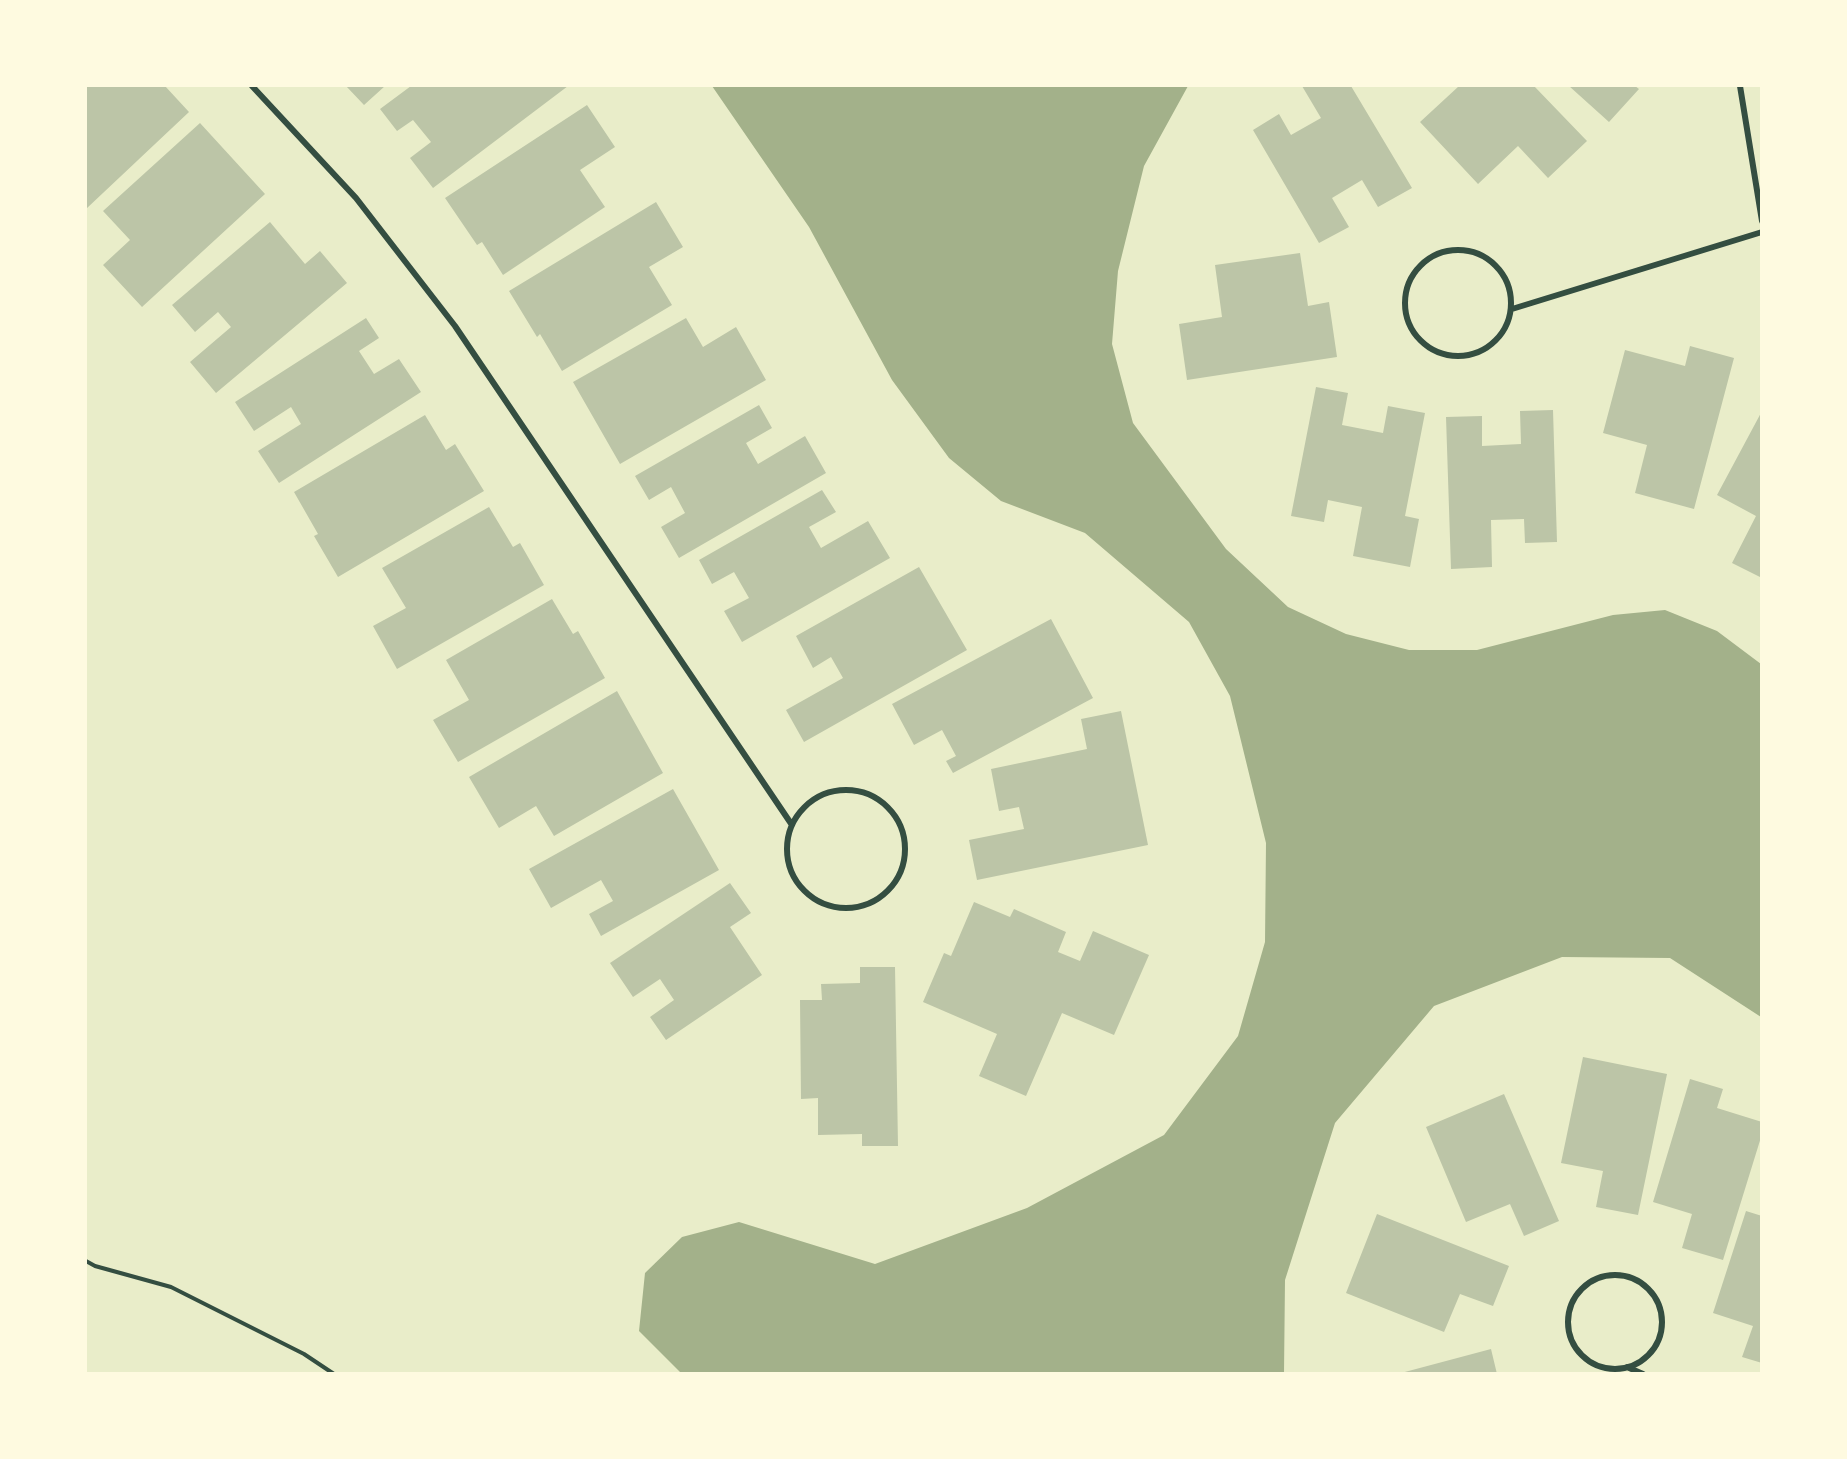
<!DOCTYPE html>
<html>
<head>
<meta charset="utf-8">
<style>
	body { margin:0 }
	#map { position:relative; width:1847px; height:1459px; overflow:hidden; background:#e9edc9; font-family:"Public Sans",sans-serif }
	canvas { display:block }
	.frame { position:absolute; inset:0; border:87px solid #fefae0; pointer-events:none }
</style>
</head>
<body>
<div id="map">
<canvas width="1847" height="1459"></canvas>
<div class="frame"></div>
</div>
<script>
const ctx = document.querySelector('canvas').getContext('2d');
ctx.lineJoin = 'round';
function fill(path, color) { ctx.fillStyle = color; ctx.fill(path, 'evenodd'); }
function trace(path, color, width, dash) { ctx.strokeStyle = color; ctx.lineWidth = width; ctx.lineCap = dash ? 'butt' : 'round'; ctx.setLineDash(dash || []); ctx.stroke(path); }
fill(new Path2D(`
	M 712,86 L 1188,86 L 1144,166 L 1118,271 L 1112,344 L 1133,423 L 1226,549 L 1288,607 L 1346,634 L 1409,650 L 1477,650 L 1613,615 L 1665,610 L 1717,631 L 1761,664 L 1761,1017 L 1670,958 L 1562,957 L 1434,1006 L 1335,1123 L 1285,1280 L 1284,1373 L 681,1373 L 639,1331 L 645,1273 L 682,1237 L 739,1222 L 875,1264 L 1027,1208 L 1164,1135 L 1238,1036 L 1265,942 L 1266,843 L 1230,696 L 1189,622 L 1085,533 L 1001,501 L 949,458 L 892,380 L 809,227 Z`), '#a3b18a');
fill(new Path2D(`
	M 86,86 L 165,86 L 189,112 L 86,209 Z
	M 346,86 L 385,86 L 364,105 Z
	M 411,86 L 568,86 L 433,188 L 410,158 L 431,142 L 413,120 L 397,131 L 380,109 Z
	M 1302,86 L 1351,86 L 1412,188 L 1378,207 L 1362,180 L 1332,198 L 1349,227 L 1319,243 L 1253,130 L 1279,114 L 1291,135 L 1321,118 Z
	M 1459,86 L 1534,86 L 1587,141 L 1548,178 L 1518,146 L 1478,184 L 1420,122 Z
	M 1569,86 L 1635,86 L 1639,89 L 1609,122 Z
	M 587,105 L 615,147 L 580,170 L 605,207 L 503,275 L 482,242 L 477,245 L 445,198 Z
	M 200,123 L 265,194 L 142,307 L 103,265 L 130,240 L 103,211 Z
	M 656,202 L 683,247 L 649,267 L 672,305 L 562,371 L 540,334 L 537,337 L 509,291 Z
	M 270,222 L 305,264 L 320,251 L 347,283 L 216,393 L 190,362 L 231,327 L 218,312 L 195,332 L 172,305 Z
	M 1300,253 L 1308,306 L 1329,302 L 1337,357 L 1187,380 L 1179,324 L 1222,317 L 1215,265 Z
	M 366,318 L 379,338 L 359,351 L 374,374 L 399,359 L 421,392 L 279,483 L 258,451 L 301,424 L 291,407 L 254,431 L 235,402 Z
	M 686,318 L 703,347 L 736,327 L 766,380 L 620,464 L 573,382 Z
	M 1690,346 L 1734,358 L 1694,509 L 1635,493 L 1647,445 L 1603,433 L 1625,350 L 1685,366 Z
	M 1316,387 L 1348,393 L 1342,425 L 1383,433 L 1388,406 L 1425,413 L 1405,516 L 1419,519 L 1410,567 L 1353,556 L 1362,507 L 1328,500 L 1324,522 L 1291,516 Z
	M 759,405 L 772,428 L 746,443 L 758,464 L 805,436 L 826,473 L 679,558 L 661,527 L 685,513 L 671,487 L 649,500 L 635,476 Z
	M 1553,410 L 1557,542 L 1525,543 L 1524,519 L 1491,520 L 1492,567 L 1451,569 L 1446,417 L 1482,416 L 1482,446 L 1521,444 L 1520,411 Z
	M 1762,411 L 1762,578 L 1732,563 L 1756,516 L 1717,495 Z
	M 425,415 L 446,450 L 455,444 L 484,491 L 338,577 L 314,536 L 318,534 L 294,492 Z
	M 822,490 L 836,512 L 809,527 L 821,548 L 868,521 L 890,558 L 742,642 L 724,611 L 749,598 L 734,572 L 712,584 L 699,560 Z
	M 489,507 L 513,547 L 520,543 L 544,585 L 397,669 L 373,626 L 406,608 L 382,568 Z
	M 919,567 L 967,650 L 804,742 L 786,710 L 843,678 L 831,657 L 813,668 L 796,636 Z
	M 552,599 L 573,634 L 578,631 L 605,678 L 458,762 L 433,720 L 469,700 L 446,660 Z
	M 1051,619 L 1093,698 L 953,773 L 946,761 L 956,756 L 942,730 L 914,745 L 892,704 Z
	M 617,691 L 663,773 L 554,836 L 536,806 L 499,828 L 469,777 Z
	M 1121,711 L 1148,845 L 977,880 L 969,840 L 1024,829 L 1019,807 L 999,811 L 991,769 L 1087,749 L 1081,719 Z
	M 673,789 L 719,870 L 601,936 L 589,914 L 613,901 L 601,880 L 551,908 L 529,869 Z
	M 730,883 L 751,913 L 730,927 L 762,975 L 666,1040 L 650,1017 L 674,1000 L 660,979 L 633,997 L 610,963 Z
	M 974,902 L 1010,917 L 1014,909 L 1066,932 L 1058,952 L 1080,961 L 1093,931 L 1149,955 L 1114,1035 L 1062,1013 L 1026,1096 L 979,1076 L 997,1034 L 923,1002 L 944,953 L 951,956 Z
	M 860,967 L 895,967 L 898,1146 L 862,1146 L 862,1134 L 818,1135 L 818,1098 L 801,1099 L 800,1000 L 822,1000 L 821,984 L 860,983 Z
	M 1583,1057 L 1667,1074 L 1638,1215 L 1596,1207 L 1603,1171 L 1561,1163 Z
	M 1690,1079 L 1723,1089 L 1717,1108 L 1762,1122 L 1762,1134 L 1723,1260 L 1682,1248 L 1692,1214 L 1653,1202 Z
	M 1504,1094 L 1559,1221 L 1524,1236 L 1510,1204 L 1466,1222 L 1426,1127 Z
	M 1746,1211 L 1762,1216 L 1762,1363 L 1742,1357 L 1753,1326 L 1713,1313 Z
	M 1377,1214 L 1509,1266 L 1493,1306 L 1460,1294 L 1444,1332 L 1346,1293 Z
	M 1491,1349 L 1497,1374 L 1401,1374 L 1401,1373 Z`), '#bcc5a7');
trace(new Path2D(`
	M 86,1261 L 95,1266 L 171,1287 L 304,1354 L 334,1374`), '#344e41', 4);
trace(new Path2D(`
	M 252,86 L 356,198 L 455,326 L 792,825
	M 1740,86 L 1762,221
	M1405 303a53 53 0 1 1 106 0a53 53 0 1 1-106 0Z
	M 1512,309 L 1762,232
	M787 849a59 59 0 1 1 118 0a59 59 0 1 1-118 0Z
	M1568 1322a47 47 0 1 1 94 0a47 47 0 1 1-94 0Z
	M 1627,1367 L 1643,1374`), '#344e41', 6);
</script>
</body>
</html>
